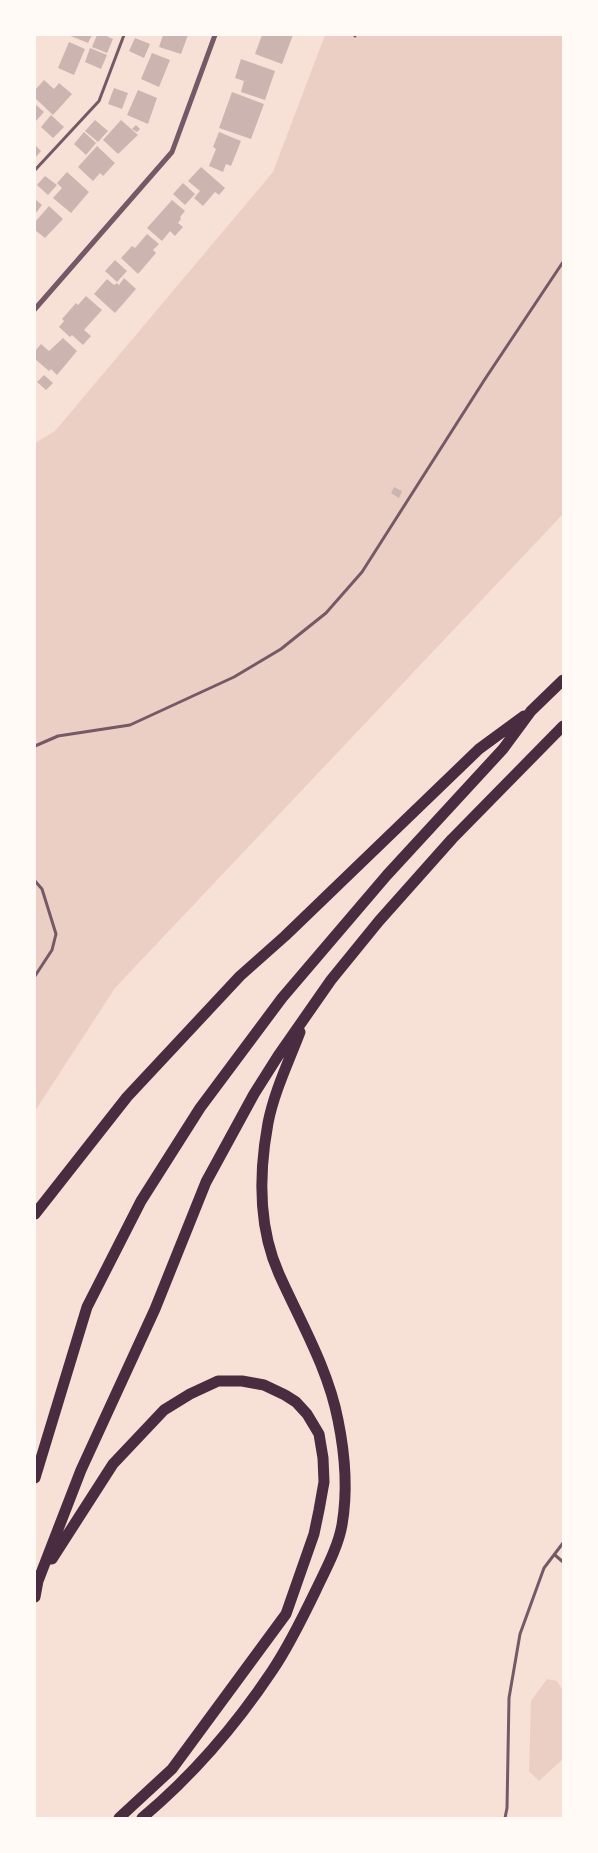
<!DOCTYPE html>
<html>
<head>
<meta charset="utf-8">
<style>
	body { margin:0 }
	#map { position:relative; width:598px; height:1853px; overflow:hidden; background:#f7e1d7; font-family:"Open Sans",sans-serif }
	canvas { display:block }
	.frame { position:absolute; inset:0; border:36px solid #fffaf5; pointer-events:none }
</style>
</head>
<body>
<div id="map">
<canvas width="598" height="1853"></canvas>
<div class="frame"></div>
</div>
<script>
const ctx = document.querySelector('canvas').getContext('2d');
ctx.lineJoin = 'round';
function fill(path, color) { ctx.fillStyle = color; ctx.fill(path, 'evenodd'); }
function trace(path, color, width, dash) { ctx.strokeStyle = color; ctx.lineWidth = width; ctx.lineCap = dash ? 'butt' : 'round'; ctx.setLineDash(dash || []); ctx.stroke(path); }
fill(new Path2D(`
	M 325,35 L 563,35 L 563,514 L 115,988 L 35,1111 L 35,443 L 55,431 L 273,172 Z
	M 547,1679 L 557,1681 L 563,1691 L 563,1759 L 539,1781 L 529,1771 L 531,1701 Z`), '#ebcfc5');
fill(new Path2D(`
	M 68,35 L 92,35 L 88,43 Z
	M 97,35 L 104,35 L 113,39 L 107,53 L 92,47 Z
	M 163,35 L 188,35 L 181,54 L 159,47 Z
	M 262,35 L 293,35 L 282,64 L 255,54 Z
	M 135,38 L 150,44 L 144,58 L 129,51 Z
	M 69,42 L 85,49 L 74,75 L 58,68 Z
	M 90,48 L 107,55 L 101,69 L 85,62 Z
	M 152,53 L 170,60 L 159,87 L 141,79 Z
	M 241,59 L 275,71 L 265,100 L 241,92 L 244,81 L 235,78 Z
	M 44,80 L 54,89 L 59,83 L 72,94 L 53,115 L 35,98 L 35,90 Z
	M 114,88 L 128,93 L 122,109 L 108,104 Z
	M 138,90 L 157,98 L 148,124 L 127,115 Z
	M 232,92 L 264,104 L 251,139 L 219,128 Z
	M 35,104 L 44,112 L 35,122 Z
	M 51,115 L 64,127 L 53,138 L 41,127 Z
	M 95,120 L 108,131 L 98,142 L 85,131 Z
	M 121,120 L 138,135 L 118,154 L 103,140 Z
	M 136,125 L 140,129 L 137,132 L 132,129 Z
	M 84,132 L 96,143 L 86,155 L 74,144 Z
	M 219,132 L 241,141 L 231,166 L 226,164 L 223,172 L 209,166 L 216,149 L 213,147 Z
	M 35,145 L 41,151 L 35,158 Z
	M 97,146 L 115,163 L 103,176 L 100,173 L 93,181 L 78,167 Z
	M 201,167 L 225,188 L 219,195 L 215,192 L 203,206 L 194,198 L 200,191 L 188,181 Z
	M 67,172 L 89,192 L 71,213 L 53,198 L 62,188 L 57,183 Z
	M 45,176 L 57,185 L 48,195 L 37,185 Z
	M 183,183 L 195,194 L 185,205 L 173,194 Z
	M 35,199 L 42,205 L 35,214 Z
	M 172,200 L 185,211 L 180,217 L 181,219 L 178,223 L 183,227 L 175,236 L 170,231 L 162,241 L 147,228 Z
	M 49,206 L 63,219 L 45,238 L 35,230 L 35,222 Z
	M 147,234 L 159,244 L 153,250 L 156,253 L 138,274 L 121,258 L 132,246 L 135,248 Z
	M 115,260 L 127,271 L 117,282 L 105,271 Z
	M 124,278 L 136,289 L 115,313 L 94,294 L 107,279 L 114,285 L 117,283 L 119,285 Z
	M 86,296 L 102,310 L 84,330 L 91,336 L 83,345 L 72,335 L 70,337 L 59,327 L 64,321 L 62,319 L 76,303 L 78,305 Z
	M 63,338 L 77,351 L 57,375 L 51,369 L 49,371 L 35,359 L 35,351 L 41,344 L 49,351 Z
	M 44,375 L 53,383 L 46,390 L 37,382 Z
	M 394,487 L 402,491 L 399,498 L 391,493 Z`), '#ccb4b1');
trace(new Path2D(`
	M 355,36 L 355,35
	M 35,170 L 99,101 L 124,35
	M 35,746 L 58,736 L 130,725 L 234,677 L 281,649 L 326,613 L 362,572 L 485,379 L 563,262
	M 35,881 L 42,889 L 56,934 L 52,950 L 35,976
	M 555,1555 L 563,1562
	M 505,1818 L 507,1808 L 509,1698 L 520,1634 L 544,1568 L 563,1543`), '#755966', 3);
trace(new Path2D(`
	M 35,309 L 172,152 L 215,35`), '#755966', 5);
trace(new Path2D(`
	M 35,1214 L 127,1097 L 240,976 L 285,936 L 479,749 L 524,716
	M 35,1478 L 87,1307 L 141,1201 L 200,1108 L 282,998 L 387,875 L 503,749 L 531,711 L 563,680
	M 52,1559 L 113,1464 L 164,1410 L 190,1394 L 218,1381 L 242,1381 L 264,1385 L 285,1395 L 296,1402 L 307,1414 L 319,1434 L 323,1458 L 324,1482 L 319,1510 L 314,1534 L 286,1614 L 172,1769 L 119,1818
	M 35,1597 L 38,1581 L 81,1470 L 155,1309 L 206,1182 L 254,1094 L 278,1056 L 331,980 L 379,921 L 452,839 L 563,726
	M 142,1818 C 192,1776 236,1725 272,1671 C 289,1646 303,1617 316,1590 C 326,1569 338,1547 342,1525 C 348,1490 345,1454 338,1420 C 328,1368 300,1321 279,1274 C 258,1227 259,1172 268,1123 C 274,1092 289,1061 300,1032`), '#4a2c40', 11);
</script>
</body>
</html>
